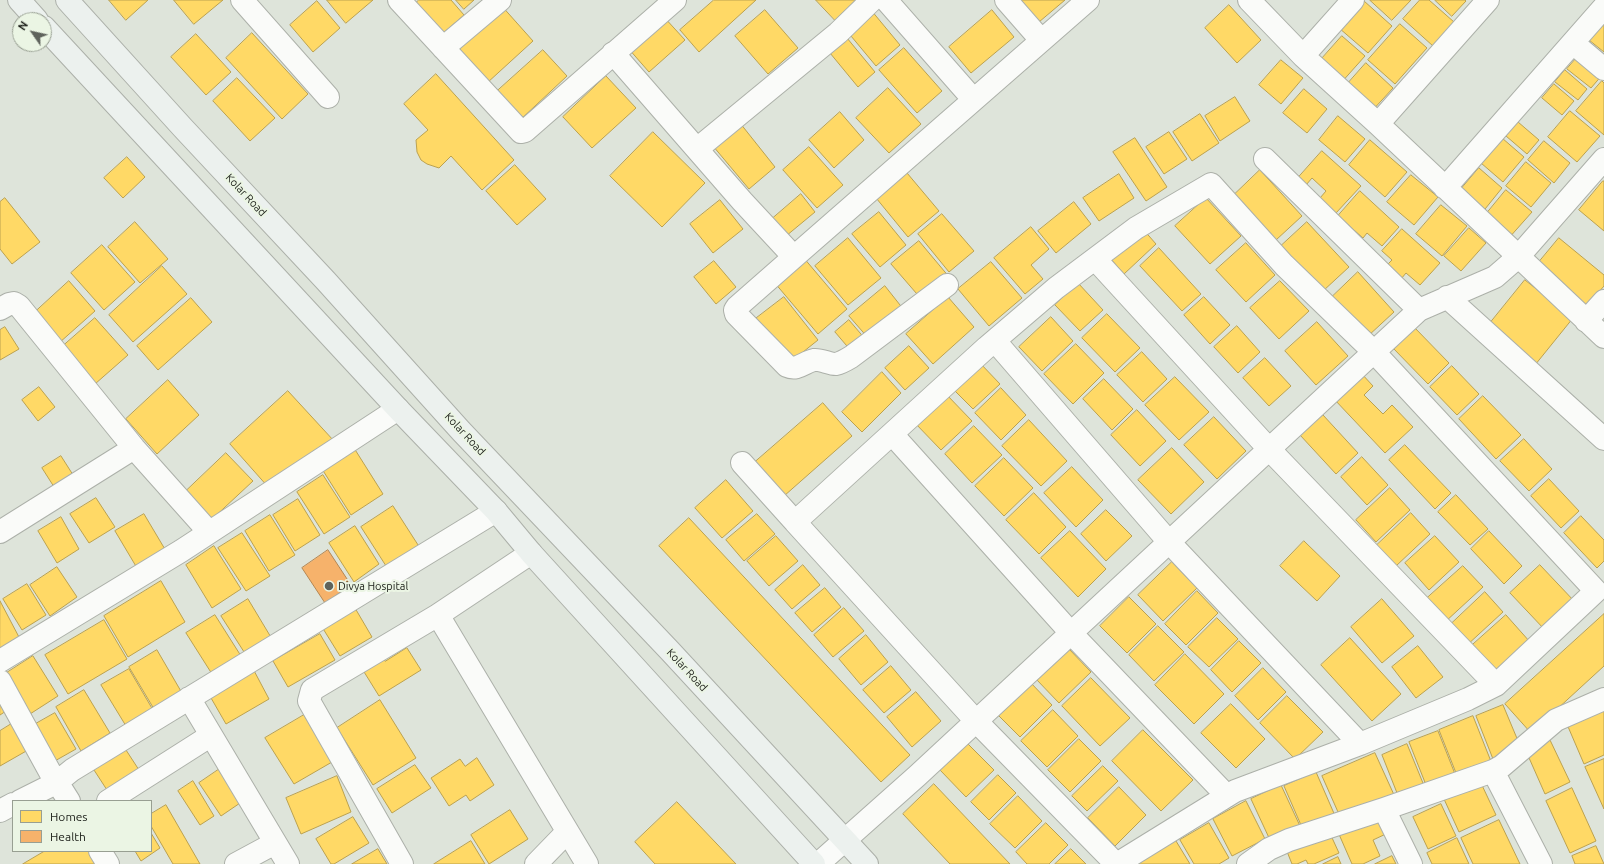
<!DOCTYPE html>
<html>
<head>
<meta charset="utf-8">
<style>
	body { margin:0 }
	#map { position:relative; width:1604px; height:864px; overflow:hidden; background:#dee4da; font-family:Ubuntu,sans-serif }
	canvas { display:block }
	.legend { position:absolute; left:12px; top:800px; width:140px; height:52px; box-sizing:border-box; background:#ebf5e4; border:1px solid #989f92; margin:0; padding:5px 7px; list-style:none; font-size:12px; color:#1b1e18 }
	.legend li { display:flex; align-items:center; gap:8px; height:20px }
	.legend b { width:20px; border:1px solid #989f92 }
	.north { position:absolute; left:12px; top:12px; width:40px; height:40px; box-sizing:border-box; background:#ebf5e4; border:1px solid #989f92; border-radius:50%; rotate:304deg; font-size:11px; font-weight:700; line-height:16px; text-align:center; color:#1b1e18 }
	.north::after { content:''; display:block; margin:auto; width:14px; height:18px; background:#5f635c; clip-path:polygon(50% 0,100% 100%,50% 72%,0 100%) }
</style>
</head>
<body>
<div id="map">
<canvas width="1604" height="864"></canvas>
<ul class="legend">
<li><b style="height:11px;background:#ffd966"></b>Homes</li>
<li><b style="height:11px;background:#f6b26b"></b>Health</li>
</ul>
<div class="north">N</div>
</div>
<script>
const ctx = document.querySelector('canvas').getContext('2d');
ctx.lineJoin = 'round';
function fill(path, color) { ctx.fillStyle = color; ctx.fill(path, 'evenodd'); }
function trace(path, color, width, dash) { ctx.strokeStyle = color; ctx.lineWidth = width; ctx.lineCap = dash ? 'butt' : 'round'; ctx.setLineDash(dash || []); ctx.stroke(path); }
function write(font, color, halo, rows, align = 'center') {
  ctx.font = font + ' Ubuntu,sans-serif'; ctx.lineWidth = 4; ctx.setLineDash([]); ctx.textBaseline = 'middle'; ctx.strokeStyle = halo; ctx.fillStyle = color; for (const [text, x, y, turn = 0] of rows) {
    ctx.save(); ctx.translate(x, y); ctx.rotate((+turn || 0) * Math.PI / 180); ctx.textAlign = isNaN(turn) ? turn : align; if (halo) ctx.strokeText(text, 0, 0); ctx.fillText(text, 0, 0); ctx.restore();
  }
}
const homes = new Path2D(`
	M 109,0 L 148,0 L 126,20 Z
	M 174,0 L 223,0 L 194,24 Z
	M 327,0 L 373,0 L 346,23 Z
	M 419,0 L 451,0 L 464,15 L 440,36 L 414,5 Z
	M 456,0 L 474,0 L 464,9 Z
	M 714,0 L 756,0 L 699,52 L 680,30 Z
	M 816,0 L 857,0 L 835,20 Z
	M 1021,0 L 1065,0 L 1039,22 Z
	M 1370,0 L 1411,0 L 1392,20 Z
	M 1420,0 L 1429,0 L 1454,22 L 1433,46 L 1403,19 Z
	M 1435,0 L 1465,0 L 1466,1 L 1452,16 Z
	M 317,1 L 340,28 L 313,52 L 290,25 Z
	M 1364,1 L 1392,26 L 1368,53 L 1339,28 Z
	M 500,4 L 533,41 L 487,83 L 453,46 Z
	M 1229,5 L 1261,40 L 1237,63 L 1205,28 Z
	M 765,10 L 798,48 L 768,74 L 735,36 Z
	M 871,10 L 900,45 L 876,66 L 846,30 Z
	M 992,10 L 1014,37 L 971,73 L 949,47 Z
	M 663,16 L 685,40 L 649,72 L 628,48 Z
	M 1604,21 L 1604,52 L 1589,40 Z
	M 1400,24 L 1427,48 L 1395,84 L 1368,60 Z
	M 252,33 L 308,94 L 282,119 L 226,58 Z
	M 196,34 L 231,72 L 206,95 L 171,57 Z
	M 1342,36 L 1365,56 L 1340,84 L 1318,63 Z
	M 847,38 L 875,72 L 858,87 L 830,53 Z
	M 904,48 L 942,91 L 917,113 L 879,70 Z
	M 543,50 L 567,76 L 519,121 L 494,94 Z
	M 1580,54 L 1603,74 L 1591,88 L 1567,69 Z
	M 1281,60 L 1303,78 L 1281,104 L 1259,85 Z
	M 1366,63 L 1393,88 L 1370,113 L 1343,89 Z
	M 1565,70 L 1587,89 L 1578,100 L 1555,82 Z
	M 436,74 L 514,160 L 482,190 L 451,156 L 439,168 L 427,164 L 421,160 L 417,152 L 416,140 L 428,130 L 404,104 Z
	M 606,76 L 636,108 L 592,148 L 563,117 Z
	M 237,78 L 275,118 L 250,141 L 213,101 Z
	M 1602,81 L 1604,83 L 1604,135 L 1576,111 Z
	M 1554,84 L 1574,101 L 1562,115 L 1542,98 Z
	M 888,88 L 921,124 L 889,153 L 856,118 Z
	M 1304,89 L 1327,109 L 1307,133 L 1283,113 Z
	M 1235,97 L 1250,121 L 1220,141 L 1205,116 Z
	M 1570,111 L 1600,136 L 1577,162 L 1548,137 Z
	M 840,112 L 864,140 L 834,168 L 809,140 Z
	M 1200,114 L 1219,143 L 1192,161 L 1173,132 Z
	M 1338,116 L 1365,139 L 1345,162 L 1319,140 Z
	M 1518,122 L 1539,140 L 1527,154 L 1506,136 Z
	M 740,123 L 775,167 L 749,189 L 713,146 Z
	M 653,132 L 705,183 L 662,227 L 610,176 Z
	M 1169,132 L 1187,159 L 1164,174 L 1146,147 Z
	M 1135,138 L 1167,187 L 1146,201 L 1113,152 Z
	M 1502,138 L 1524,157 L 1503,182 L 1481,163 Z
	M 1370,140 L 1407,172 L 1385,197 L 1349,165 Z
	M 1544,141 L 1570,163 L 1554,183 L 1528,160 Z
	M 809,147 L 843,185 L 817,208 L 783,170 Z
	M 1322,151 L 1361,186 L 1336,213 L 1320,198 L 1326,191 L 1312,178 L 1306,185 L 1298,178 Z
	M 127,157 L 145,177 L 123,198 L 104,178 Z
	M 1526,162 L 1551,183 L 1531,207 L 1506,186 Z
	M 515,165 L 546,199 L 517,225 L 486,191 Z
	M 902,167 L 939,211 L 908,237 L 872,193 Z
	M 1479,168 L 1502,188 L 1481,214 L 1457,194 Z
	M 1260,170 L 1302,216 L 1276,240 L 1234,195 Z
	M 1119,174 L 1134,198 L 1099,221 L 1083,198 Z
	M 1411,175 L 1438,197 L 1414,225 L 1387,202 Z
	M 1603,181 L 1604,181 L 1604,231 L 1579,210 Z
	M 1506,190 L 1532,212 L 1508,239 L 1483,218 Z
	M 1360,191 L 1399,227 L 1382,246 L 1367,233 L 1363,238 L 1338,216 Z
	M 801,194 L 815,212 L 786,236 L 772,219 Z
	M 5,198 L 40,242 L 12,264 L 0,249 L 0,202 Z
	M 1206,198 L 1241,236 L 1210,264 L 1175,226 Z
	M 720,200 L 743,229 L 713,253 L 690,224 Z
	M 1074,202 L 1091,224 L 1056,253 L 1038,231 Z
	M 1441,205 L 1467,226 L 1442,256 L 1416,234 Z
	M 879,212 L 906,245 L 880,267 L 852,234 Z
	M 942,214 L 974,251 L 949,272 L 918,234 Z
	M 135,222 L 168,259 L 140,283 L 108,247 Z
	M 1307,222 L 1349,267 L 1323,291 L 1281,246 Z
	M 1031,227 L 1049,249 L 1031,265 L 1043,279 L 1025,294 L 994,258 Z
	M 1142,228 L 1156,244 L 1124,274 L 1110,258 Z
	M 1469,228 L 1486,243 L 1461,271 L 1444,256 Z
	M 1402,229 L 1440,263 L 1420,285 L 1406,273 L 1401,279 L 1387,265 L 1392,260 L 1382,251 Z
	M 848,238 L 881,278 L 848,305 L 815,266 Z
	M 1559,238 L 1604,275 L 1604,286 L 1584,309 L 1535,267 Z
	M 919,241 L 950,278 L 923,301 L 891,264 Z
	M 1246,243 L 1275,275 L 1246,302 L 1216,270 Z
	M 102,245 L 135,282 L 104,310 L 71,273 Z
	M 1159,248 L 1201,294 L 1182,311 L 1140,266 Z
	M 803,257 L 847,309 L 818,334 L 774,282 Z
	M 714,261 L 736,287 L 716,304 L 694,277 Z
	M 991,262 L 1022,298 L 989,326 L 958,289 Z
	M 162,266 L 187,294 L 133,342 L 109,315 Z
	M 1358,272 L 1394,312 L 1368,336 L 1332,297 Z
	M 1525,280 L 1573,318 L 1535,365 L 1487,327 Z
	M 69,281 L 95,311 L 59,343 L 33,314 Z
	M 1280,281 L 1309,311 L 1279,339 L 1250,308 Z
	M 1078,283 L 1103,310 L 1080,331 L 1055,305 Z
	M 885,286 L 904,310 L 869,339 L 849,316 Z
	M 784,297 L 818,340 L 788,364 L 754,320 Z
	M 948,297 L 974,327 L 933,364 L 906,334 Z
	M 1204,297 L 1230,325 L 1210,344 L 1184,315 Z
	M 191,298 L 212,322 L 158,370 L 137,346 Z
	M 1107,314 L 1140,348 L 1115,372 L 1082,338 Z
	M 1051,317 L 1073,341 L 1042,371 L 1019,347 Z
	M 95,318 L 128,355 L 95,384 L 62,347 Z
	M 849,320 L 866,340 L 852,352 L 835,332 Z
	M 1317,322 L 1348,356 L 1316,385 L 1285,351 Z
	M 1237,326 L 1260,352 L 1238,373 L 1214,347 Z
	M 1413,326 L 1449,363 L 1428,384 L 1392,347 Z
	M 5,327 L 19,349 L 0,360 L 0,330 Z
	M 1076,344 L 1104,373 L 1073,404 L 1044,374 Z
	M 909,346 L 929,368 L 905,390 L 885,368 Z
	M 1142,352 L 1167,379 L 1143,402 L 1117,375 Z
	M 1265,358 L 1291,386 L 1269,406 L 1243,378 Z
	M 979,362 L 1000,384 L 973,409 L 952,388 Z
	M 1452,366 L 1479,394 L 1457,415 L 1430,387 Z
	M 882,372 L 901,393 L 862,432 L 842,412 Z
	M 1361,373 L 1373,386 L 1364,395 L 1383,414 L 1392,405 L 1413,427 L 1385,453 L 1334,399 Z
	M 1175,377 L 1209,412 L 1179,440 L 1145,405 Z
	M 1104,379 L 1133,409 L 1112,430 L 1083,399 Z
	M 168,380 L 199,415 L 157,454 L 126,419 Z
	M 39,387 L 55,407 L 38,421 L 22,400 Z
	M 1001,388 L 1026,415 L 1001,440 L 975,413 Z
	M 288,391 L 334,441 L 269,488 L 230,444 Z
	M 945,393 L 972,421 L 941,450 L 914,422 Z
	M 1483,396 L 1521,435 L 1496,459 L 1459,419 Z
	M 823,403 L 852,436 L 784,496 L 754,463 Z
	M 1137,410 L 1166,441 L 1140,466 L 1111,435 Z
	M 1323,415 L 1358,453 L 1336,474 L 1300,435 Z
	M 1214,417 L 1246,451 L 1217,479 L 1184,445 Z
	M 1029,420 L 1067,461 L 1041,486 L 1002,446 Z
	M 974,426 L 1002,455 L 972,483 L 945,454 Z
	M 1524,439 L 1552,469 L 1529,491 L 1500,461 Z
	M 1405,445 L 1451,493 L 1435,509 L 1389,460 Z
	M 354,448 L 383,494 L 351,515 L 322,469 Z
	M 1172,448 L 1204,482 L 1171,514 L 1138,480 Z
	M 226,453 L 253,481 L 209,522 L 183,494 Z
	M 61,456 L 75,478 L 56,490 L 42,468 Z
	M 1362,457 L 1388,485 L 1367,505 L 1341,477 Z
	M 1004,458 L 1033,488 L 1004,516 L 975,486 Z
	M 1072,467 L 1103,500 L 1076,527 L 1044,493 Z
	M 323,475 L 350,517 L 324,534 L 297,492 Z
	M 1549,479 L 1579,511 L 1561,528 L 1531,496 Z
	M 726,480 L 753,511 L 722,538 L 695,508 Z
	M 1390,488 L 1410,510 L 1376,542 L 1356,520 Z
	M 1034,493 L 1066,527 L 1039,554 L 1006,520 Z
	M 1456,495 L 1488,529 L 1470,545 L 1438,512 Z
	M 96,498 L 115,527 L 89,543 L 70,514 Z
	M 298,499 L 320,535 L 295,551 L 273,515 Z
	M 393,506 L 420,548 L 388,569 L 361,527 Z
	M 1106,510 L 1132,536 L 1106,561 L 1081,534 Z
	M 1411,513 L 1430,534 L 1396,566 L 1377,545 Z
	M 144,514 L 169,556 L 140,573 L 115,531 Z
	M 757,514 L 775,534 L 744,561 L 726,540 Z
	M 270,515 L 295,555 L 269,571 L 245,531 Z
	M 1581,516 L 1604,540 L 1604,561 L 1597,568 L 1564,533 Z
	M 61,517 L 79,549 L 57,563 L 38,531 Z
	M 689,518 L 910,755 L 881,782 L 659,546 Z
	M 355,526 L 379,564 L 354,582 L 329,543 Z
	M 1070,531 L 1106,569 L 1078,597 L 1041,558 Z
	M 1489,531 L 1522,566 L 1504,584 L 1471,549 Z
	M 242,533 L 270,576 L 246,591 L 218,548 Z
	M 776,536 L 798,561 L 769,586 L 747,561 Z
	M 1435,536 L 1459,562 L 1429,590 L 1405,563 Z
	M 1304,541 L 1340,576 L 1317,601 L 1280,566 Z
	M 214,546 L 241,589 L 212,608 L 186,565 Z
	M 1172,562 L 1197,588 L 1163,621 L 1138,595 Z
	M 803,565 L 820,585 L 792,609 L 775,590 Z
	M 1540,565 L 1575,602 L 1545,630 L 1510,593 Z
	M 1463,566 L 1483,587 L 1445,622 L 1425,600 Z
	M 57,567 L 77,597 L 50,616 L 30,585 Z
	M 161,581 L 185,622 L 128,657 L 104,616 Z
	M 27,584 L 46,615 L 22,630 L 3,599 Z
	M 825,588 L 841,607 L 812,632 L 795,613 Z
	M 1197,591 L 1218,613 L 1186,645 L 1165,624 Z
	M 1485,592 L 1503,612 L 1466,646 L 1448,627 Z
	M 1129,597 L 1156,624 L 1127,653 L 1100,626 Z
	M 248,599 L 272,639 L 246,655 L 221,616 Z
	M 1382,599 L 1414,636 L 1382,663 L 1351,627 Z
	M 0,601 L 20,639 L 0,650 Z
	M 355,608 L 372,637 L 340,656 L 322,627 Z
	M 844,608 L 864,631 L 833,657 L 814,635 Z
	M 1604,614 L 1604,666 L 1531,733 L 1505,704 Z
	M 215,615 L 241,656 L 212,674 L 186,633 Z
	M 1506,615 L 1530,642 L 1493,676 L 1468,649 Z
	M 1217,618 L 1238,639 L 1209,667 L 1188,647 Z
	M 104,620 L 127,659 L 68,694 L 45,655 Z
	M 1158,626 L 1184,652 L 1154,681 L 1129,655 Z
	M 320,634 L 335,660 L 288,687 L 273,661 Z
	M 866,635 L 888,662 L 861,685 L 839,659 Z
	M 1350,638 L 1401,694 L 1372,721 L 1321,665 Z
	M 1239,641 L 1261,663 L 1232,692 L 1211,670 Z
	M 1418,646 L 1443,677 L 1416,698 L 1392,667 Z
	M 407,648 L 421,670 L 379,696 L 361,667 L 381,654 L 385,661 Z
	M 1068,648 L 1091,672 L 1059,703 L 1036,679 Z
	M 157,650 L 182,693 L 154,709 L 129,667 Z
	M 1185,654 L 1224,694 L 1194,724 L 1155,685 Z
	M 33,656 L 58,696 L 30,714 L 5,674 Z
	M 251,665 L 269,699 L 226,724 L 207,691 Z
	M 891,666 L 911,690 L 884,713 L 863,690 Z
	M 1263,668 L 1286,692 L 1258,720 L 1235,696 Z
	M 129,669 L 153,710 L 126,726 L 101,685 Z
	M 1091,678 L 1130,718 L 1100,746 L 1062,706 Z
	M 1029,681 L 1052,705 L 1020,737 L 996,713 Z
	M 84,690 L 110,733 L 81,751 L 56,707 Z
	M 916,692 L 941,721 L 912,747 L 887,717 Z
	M 1287,696 L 1323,732 L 1295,759 L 1260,723 Z
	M 380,700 L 416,758 L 373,785 L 337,728 Z
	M 0,701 L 6,711 L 0,715 Z
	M 1231,704 L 1265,739 L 1236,768 L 1201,733 Z
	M 1503,705 L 1521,748 L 1493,759 L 1476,716 Z
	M 1602,706 L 1604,711 L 1604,755 L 1584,764 L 1566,722 Z
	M 1053,710 L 1078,736 L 1047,767 L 1021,741 Z
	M 55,713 L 76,749 L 53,762 L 32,726 Z
	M 304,715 L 332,762 L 294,784 L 265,738 Z
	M 1473,716 L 1492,764 L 1458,778 L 1439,730 Z
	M 13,723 L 28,750 L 0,766 L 0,731 Z
	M 1143,730 L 1193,780 L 1161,811 L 1112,761 Z
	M 1438,731 L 1457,779 L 1428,790 L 1409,742 Z
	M 1079,739 L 1101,761 L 1070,792 L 1048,770 Z
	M 1550,740 L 1570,782 L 1545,794 L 1526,751 Z
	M 967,743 L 994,770 L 966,797 L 940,770 Z
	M 1407,744 L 1425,788 L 1399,798 L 1382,755 Z
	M 126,750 L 139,770 L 107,790 L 94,770 Z
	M 1375,753 L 1395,797 L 1342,821 L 1322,776 Z
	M 477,758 L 494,785 L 470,801 L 466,795 L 449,806 L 431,778 L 460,759 L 465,766 Z
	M 1604,759 L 1604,809 L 1585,767 Z
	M 415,765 L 431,788 L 392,813 L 377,789 Z
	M 1103,766 L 1118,781 L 1087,811 L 1072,796 Z
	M 221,768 L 243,801 L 221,816 L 199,783 Z
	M 1316,772 L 1336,818 L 1304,832 L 1284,786 Z
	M 998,775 L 1016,793 L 989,820 L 971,802 Z
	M 337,776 L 351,812 L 301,834 L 286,798 Z
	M 193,781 L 214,816 L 200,825 L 178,791 Z
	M 1480,781 L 1496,815 L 1459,832 L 1444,799 Z
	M 934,784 L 1010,864 L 950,864 L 903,814 Z
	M 1281,785 L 1300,826 L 1270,840 L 1251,799 Z
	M 1119,787 L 1146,815 L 1115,846 L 1088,818 Z
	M 1572,788 L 1596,841 L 1570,853 L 1546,801 Z
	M 1018,796 L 1042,821 L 1015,848 L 990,824 Z
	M 1246,801 L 1265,839 L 1232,856 L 1213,819 Z
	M 677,802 L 736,864 L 655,864 L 635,842 Z
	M 1441,804 L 1456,836 L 1428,849 L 1413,817 Z
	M 166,805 L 200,864 L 173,864 L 151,826 L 151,814 Z
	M 510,810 L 528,839 L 489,864 L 471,835 Z
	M 353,817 L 369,843 L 334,864 L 331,864 L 316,839 Z
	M 1381,819 L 1388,833 L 1373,840 L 1380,856 L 1363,864 L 1352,864 L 1338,832 Z
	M 1499,820 L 1520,864 L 1473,864 L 1461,838 Z
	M 1046,823 L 1068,845 L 1049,864 L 1027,864 L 1016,852 Z
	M 1209,823 L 1229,858 L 1219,864 L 1194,864 L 1180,840 Z
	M 1328,829 L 1339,853 L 1314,864 L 1308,864 L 1306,860 L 1297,864 L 1292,864 L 1286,849 Z
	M 151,833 L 160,848 L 141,861 L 135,851 L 151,851 Z
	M 1457,838 L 1469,864 L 1432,864 L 1427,853 Z
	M 471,841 L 485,864 L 434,864 Z
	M 1176,841 L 1190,864 L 1136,864 Z
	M 1596,846 L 1604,864 L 1575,864 L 1572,856 Z
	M 378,849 L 387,864 L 352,864 Z
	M 1071,849 L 1086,864 L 1055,864 Z
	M 45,851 L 91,851 L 99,864 L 23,864 Z
	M 1392,856 L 1396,864 L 1375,864 Z
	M 1338,857 L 1341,864 L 1323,864 Z`);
fill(homes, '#ffd966');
trace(homes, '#bba14f', 1);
const health = new Path2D(`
	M 328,550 L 351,585 L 325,603 L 302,568 Z`);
fill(health, '#f6b26b');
trace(health, '#b48652', 1);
const street = new Path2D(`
	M 242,0 L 328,97
	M 399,0 L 521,132 L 525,131 L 675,0
	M 886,0 L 973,99
	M 1006,0 L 1041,40
	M 1249,0 L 1303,56 L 1378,124 L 1604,337
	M 1573,43 L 1604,69
	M 443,48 L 500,0
	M 613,53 L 742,201 L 794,257 L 1088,0
	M 1303,56 L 1353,0
	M 1378,124 L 1488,0
	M 697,149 L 838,33 L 872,0
	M 1265,159 L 1419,310
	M 1445,188 L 1604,7
	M 794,257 L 737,307 L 735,310 L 736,314 L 787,366 C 798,371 804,362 814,360 C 821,359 829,364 836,364 C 841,363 846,360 851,357 L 947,285
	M 1095,259 L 1269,449 L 1496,685
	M 1447,297 L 1604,439
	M 0,309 L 9,304 L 14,303 L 19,306 L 134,448 L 209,532
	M 1586,321 L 1604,301
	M 995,341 L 1169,542 L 1360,744
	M 892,434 L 1071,633 L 1227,796
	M 742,463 L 795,522 L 987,347 L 1056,288 L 1136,228 L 1211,184 L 1284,265 L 1374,352 L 1596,591 L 1496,685 L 1468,699 L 1360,744 L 1235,791 L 1120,862 L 1114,862 L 976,721 L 795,522
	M 0,532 L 134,448
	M 438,615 L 587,864
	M 0,661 L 181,551 L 398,409
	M 0,681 L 56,783
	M 189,698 L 288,864
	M 1493,771 L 1541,864
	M 57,782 L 69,801
	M 20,801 L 56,783 L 72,770 L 496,511
	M 108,801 L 210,736
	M 1384,809 L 1411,864
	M 0,811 L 13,804
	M 100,851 L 108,864
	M 236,864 L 275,843
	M 402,864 L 309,701 L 312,690 L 438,615 L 531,553
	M 536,864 L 567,832
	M 818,864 L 917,776 L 1419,310 L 1495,277 L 1518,257 L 1604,159
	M 1248,864 L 1269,849 L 1289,840 L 1384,809 L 1493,771 L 1502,766 L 1556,720 L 1604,699`);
const secondary = new Path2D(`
	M 19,0 L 37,20
	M 67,0 L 183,128 L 326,281 L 461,431 L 670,651 L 867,864
	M 44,27 L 398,409 L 496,511 L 531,553 L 814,864`);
trace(street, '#acb0a9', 24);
trace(secondary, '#acb0a9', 24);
trace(street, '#fafbf9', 22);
trace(secondary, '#ecf1ee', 22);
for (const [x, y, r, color] of [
	[329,586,5,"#5f635c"]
]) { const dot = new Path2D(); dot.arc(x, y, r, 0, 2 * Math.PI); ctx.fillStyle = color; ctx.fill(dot); trace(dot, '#ebf5e4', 1.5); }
write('11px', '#1b1e18', '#ebf5e4', [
	["Kolar Road",246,195,47],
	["Kolar Road",465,434,47],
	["Kolar Road",687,670,47]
]);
write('11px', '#1b1e18', '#ebf5e4', [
	["Divya Hospital",338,586]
], 'left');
</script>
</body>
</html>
